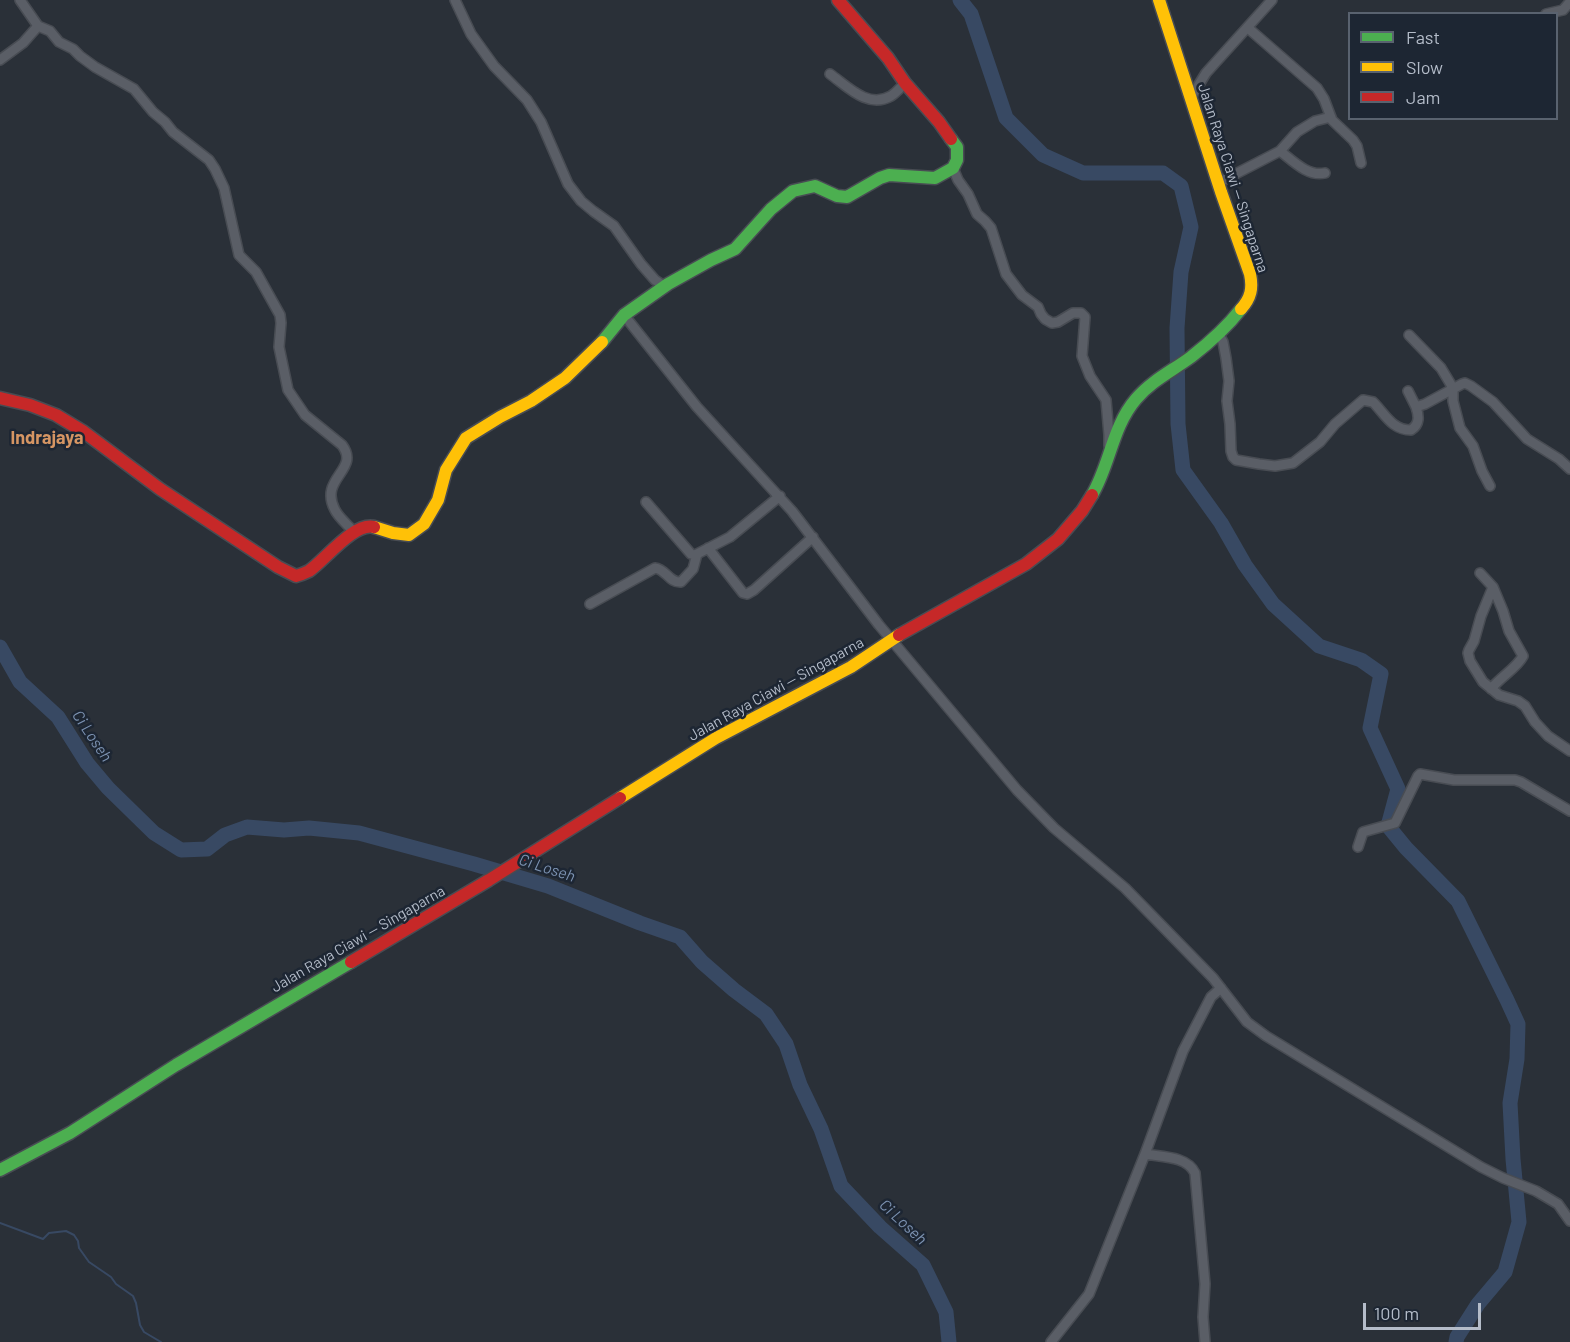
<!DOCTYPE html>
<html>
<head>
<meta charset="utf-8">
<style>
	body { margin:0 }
	#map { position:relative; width:1570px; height:1342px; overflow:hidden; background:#2a3038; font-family:Barlow,sans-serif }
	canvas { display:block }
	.legend { position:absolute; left:1348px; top:12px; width:210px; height:108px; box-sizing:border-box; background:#1d2633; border:2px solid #59626f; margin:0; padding:8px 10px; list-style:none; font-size:18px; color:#b4bcc9 }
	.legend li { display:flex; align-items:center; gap:12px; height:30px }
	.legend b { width:30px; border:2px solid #59626f }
	.scale { position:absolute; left:1363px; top:1303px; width:118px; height:27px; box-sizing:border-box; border:3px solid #b4bcc9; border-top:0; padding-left:8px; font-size:18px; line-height:21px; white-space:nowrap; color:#b4bcc9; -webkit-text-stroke:4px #1d2633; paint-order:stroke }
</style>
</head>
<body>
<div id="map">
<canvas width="1570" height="1342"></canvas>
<ul class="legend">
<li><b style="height:8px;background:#4caf50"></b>Fast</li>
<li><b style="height:8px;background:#ffc107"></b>Slow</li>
<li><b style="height:8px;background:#c62828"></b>Jam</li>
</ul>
<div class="scale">100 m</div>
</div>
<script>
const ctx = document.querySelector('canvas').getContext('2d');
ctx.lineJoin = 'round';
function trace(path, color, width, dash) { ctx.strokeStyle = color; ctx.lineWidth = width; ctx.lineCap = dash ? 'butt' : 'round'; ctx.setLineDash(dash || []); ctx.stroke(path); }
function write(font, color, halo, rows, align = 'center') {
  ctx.font = font + ' Barlow,sans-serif'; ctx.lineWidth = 5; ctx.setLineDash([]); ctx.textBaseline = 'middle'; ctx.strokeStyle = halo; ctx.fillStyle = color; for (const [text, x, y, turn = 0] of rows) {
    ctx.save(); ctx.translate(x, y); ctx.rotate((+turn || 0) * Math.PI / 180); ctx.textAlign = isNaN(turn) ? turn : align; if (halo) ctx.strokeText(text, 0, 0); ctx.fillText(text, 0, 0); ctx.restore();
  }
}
trace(new Path2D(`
	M 0,1223 L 43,1239 L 49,1233 L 66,1231 L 74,1235 L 78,1241 L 79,1248 L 89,1262 L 111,1277 L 116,1284 L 133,1296 L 136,1303 L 140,1325 L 144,1332 L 161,1342`), '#384963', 2);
trace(new Path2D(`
	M 960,0 L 971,14 L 1006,118 L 1043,155 L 1083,173 L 1163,173 L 1181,186 L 1191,227 L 1181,272 L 1177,328 L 1178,424 L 1183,470 L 1221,523 L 1245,565 L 1273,604 L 1319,646 L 1361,660 L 1381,674 L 1370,728 L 1398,789 L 1388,826 L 1406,848 L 1458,901 L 1507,1000 L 1518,1024 L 1517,1059 L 1510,1103 L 1513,1159 L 1519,1222 L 1505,1272 L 1478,1304 L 1457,1337 L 1456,1342
	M 0,647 L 20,682 L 58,717 L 87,763 L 108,788 L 154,833 L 181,850 L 207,849 L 225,835 L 247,827 L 284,830 L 309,828 L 359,833 L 474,864 L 548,886 L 640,923 L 680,937 L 702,962 L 734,990 L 766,1014 L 786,1044 L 800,1085 L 821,1129 L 841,1186 L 880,1227 L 923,1265 L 946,1312 L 949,1342`), '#384963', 15);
const street = new Path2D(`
	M 455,0 L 471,34 L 494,66 L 527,100 L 541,122 L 568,184 L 581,201 L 593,211 L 614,226 L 641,264 L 655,280 L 664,286
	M 1546,14 L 1563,10 L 1570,2
	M 38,26 L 50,31 L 59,42 L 73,49 L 80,56 L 95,67 L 134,89 L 153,112 L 165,122 L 173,132 L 209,160 L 215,169 L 224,188 L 239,255 L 256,272 L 280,315 L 281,323 L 279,347 L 288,390 L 305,415 L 342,445 C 361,470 318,478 335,510 C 339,518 348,525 354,532
	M 1248,28 L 1317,88 L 1324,99 L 1332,120 L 1353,140 L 1357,146 L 1361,163
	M 0,60 L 23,43 L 38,26 L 20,0
	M 830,74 C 848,87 868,109 891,96 C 896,93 901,87 905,83
	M 1190,99 L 1206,73 L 1272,0
	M 1280,151 C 1293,161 1308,177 1325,173
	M 953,168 L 958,180 L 968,194 L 977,214 L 985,221 L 991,228 L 1006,274 L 1022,295 L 1038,307 L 1041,314 L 1045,319 L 1052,323 L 1058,322 L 1073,313 L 1081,313 L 1085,317 L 1082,356 L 1090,376 L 1106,400 L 1109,435 L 1109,446
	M 1218,183 L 1280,151 L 1297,132 L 1315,121 L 1331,117
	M 624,315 L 697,407 L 792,511 L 879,625 L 1017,790 L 1054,828 L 1125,888 L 1213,978 L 1247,1022 L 1266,1036 L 1481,1167 L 1503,1178 L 1536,1191 L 1558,1204 L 1570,1221
	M 1218,333 L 1223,342 L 1226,358 L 1229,381 L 1227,401 L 1230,424 L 1231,451 L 1233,457 L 1236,460 L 1259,464 L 1275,466 L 1293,463 L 1320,442 L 1335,424 L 1363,400 L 1373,402 C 1385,414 1392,430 1411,430 C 1420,424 1419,416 1416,407 L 1425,404 L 1462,384 L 1465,383 L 1471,386 L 1493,402 L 1527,439 L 1559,459 L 1570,469
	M 1409,335 L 1441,368 L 1453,388 L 1453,401 L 1460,428 L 1473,446 L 1482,471 L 1490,486
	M 1408,391 L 1416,407
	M 646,502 L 691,554 L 695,555 L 730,537 L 780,496
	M 708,548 L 743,593 L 747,594 L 754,590 L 813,537
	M 1480,573 L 1493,587 L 1503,611 L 1509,631 L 1523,656 C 1517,668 1500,677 1491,689
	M 1493,587 L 1481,616 L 1474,641 L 1469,650 L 1468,653 L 1470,661 L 1483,682 L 1499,695 L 1518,701 L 1525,706 L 1535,722 L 1548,736 L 1570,751
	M 590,604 L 655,568 C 666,569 669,583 681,582 L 693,569 L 697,554
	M 1358,847 L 1363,832 L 1395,823 L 1418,776 L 1420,774 L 1454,780 L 1515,780 L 1521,782 L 1570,811
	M 1145,1154 C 1162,1157 1187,1156 1195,1173 L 1205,1284 L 1203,1317 L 1205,1342
	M 1051,1342 L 1089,1294 L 1145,1154 L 1183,1051 L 1211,997 L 1221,988`);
const fast = new Path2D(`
	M 602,342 L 624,315 L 668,284 L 711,260 L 735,249 L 771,209 L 793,191 L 815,186 L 837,196 L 847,197 L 880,178 L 889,175 L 935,178 L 953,168 L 957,160 L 957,147 L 951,139
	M 1092,495 C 1110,465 1112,427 1136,399 C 1151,381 1172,371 1191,357 C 1209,343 1227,327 1241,309
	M 0,1170 L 70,1133 L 176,1065 L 351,962`);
const slow = new Path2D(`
	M 1159,0 L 1221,192 L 1250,274 C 1253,288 1251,298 1241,309
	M 374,527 L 393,533 L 409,535 L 424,524 L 438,500 L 446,470 L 466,438 L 500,417 L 531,401 L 565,378 L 602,342
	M 620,798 L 716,738 L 851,667 L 899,635`);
const jam = new Path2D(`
	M 838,0 L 888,58 L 905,83 L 939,122 L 951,139
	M 0,398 L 30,405 L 56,415 L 84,432 L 160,489 L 278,567 L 296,576 C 300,575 305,573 309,571 C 325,560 354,522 374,527
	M 899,635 L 1026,564 L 1058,539 L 1082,511 L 1092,495
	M 351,962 L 489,880 L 620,798`);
trace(street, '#484c53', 12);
trace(fast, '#484c53', 15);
trace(slow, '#484c53', 15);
trace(jam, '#484c53', 15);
trace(street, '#5a5e66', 9);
trace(fast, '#4caf50', 12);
trace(slow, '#ffc107', 12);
trace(jam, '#c62828', 12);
write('15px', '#b4bcc9', '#1d2633', [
	["Jalan Raya Ciawi — Singaparna",1233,178,72],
	["Jalan Raya Ciawi — Singaparna",776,689,-29],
	["Jalan Raya Ciawi — Singaparna",358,939,-30]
]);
write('italic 16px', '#7c92b1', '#1d2633', [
	["Ci Loseh",92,736,56],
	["Ci Loseh",547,868,18],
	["Ci Loseh",903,1222,43]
]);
write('bold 18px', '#d59563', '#1d2633', [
	["Indrajaya",47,438]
]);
</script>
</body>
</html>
